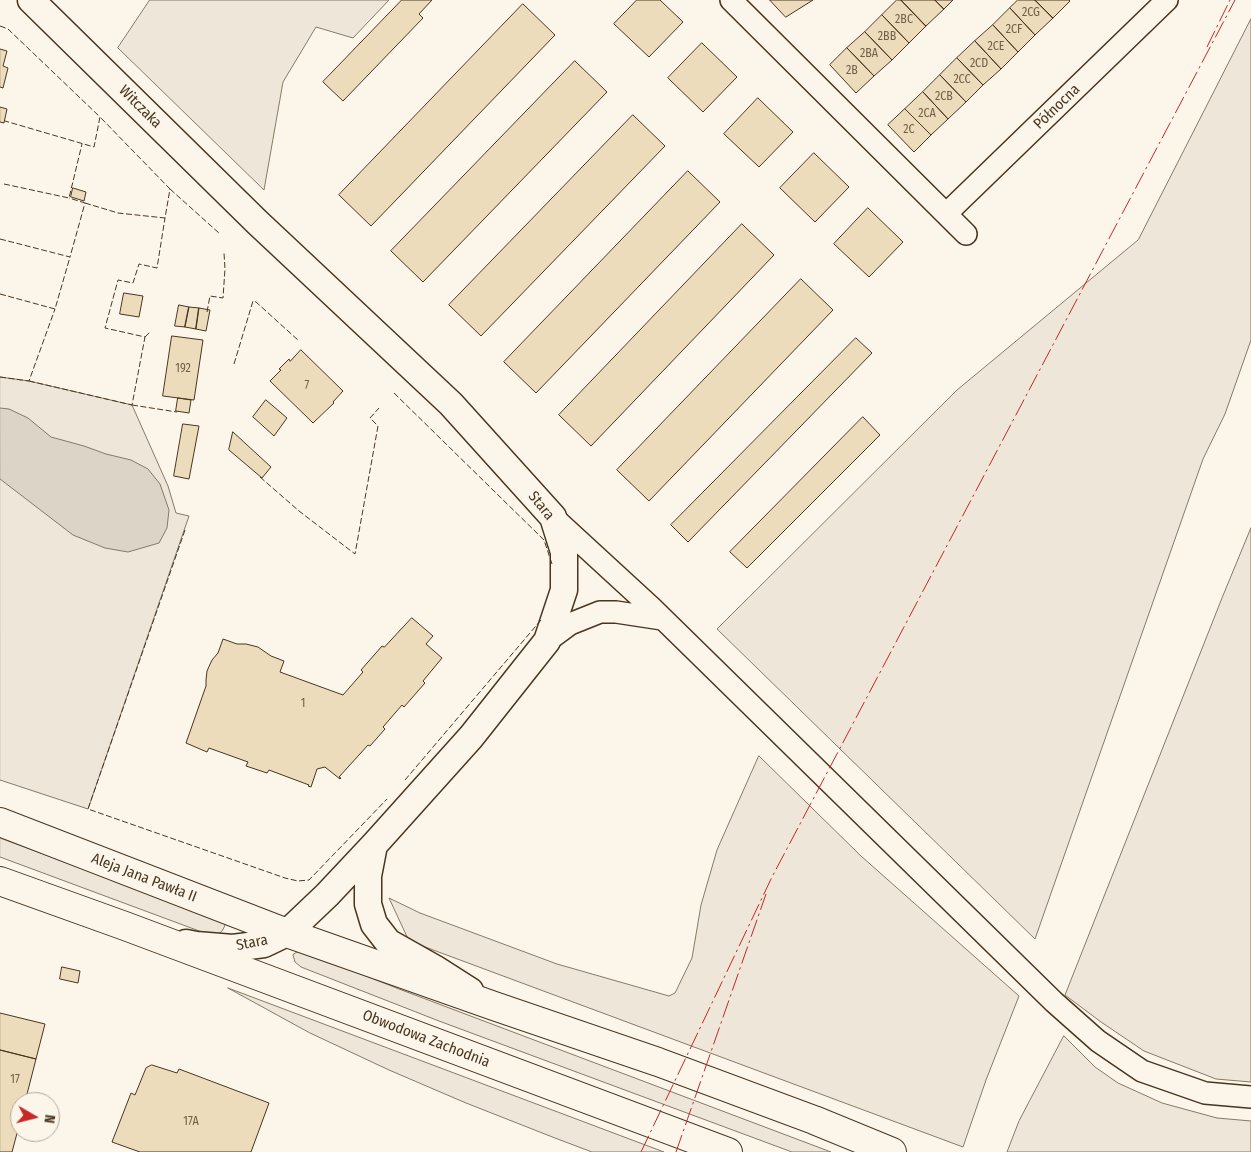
<!DOCTYPE html>
<html>
<head>
<meta charset="utf-8">
<style>
	body { margin:0 }
	#map { position:relative; width:1251px; height:1152px; overflow:hidden; background:#fbf6e9; font-family:"Fira Sans Condensed",sans-serif }
	canvas { display:block }
	.north { position:absolute; left:10px; top:1092px; width:50px; height:50px; box-sizing:border-box; background:#fbf6e9; border:1px solid #b4a999; border-radius:50%; rotate:98deg; font-size:14px; font-weight:700; line-height:20px; text-align:center; color:#4a3520 }
	.north::after { content:''; display:block; margin:auto; width:18px; height:22px; background:#c62828; clip-path:polygon(50% 0,100% 100%,50% 72%,0 100%) }
</style>
</head>
<body>
<div id="map">
<canvas width="1251" height="1152"></canvas>
<div class="north">N</div>
</div>
<script>
const ctx = document.querySelector('canvas').getContext('2d');
ctx.lineJoin = 'round';
function fill(path, color) { ctx.fillStyle = color; ctx.fill(path, 'evenodd'); }
function trace(path, color, width, dash) { ctx.strokeStyle = color; ctx.lineWidth = width; ctx.lineCap = dash ? 'butt' : 'round'; ctx.setLineDash(dash || []); ctx.stroke(path); }
function write(font, color, halo, rows, align = 'center') {
  ctx.font = font + ' "Fira Sans Condensed",sans-serif'; ctx.lineWidth = 4; ctx.setLineDash([]); ctx.textBaseline = 'middle'; ctx.strokeStyle = halo; ctx.fillStyle = color; for (const [text, x, y, turn = 0] of rows) {
    ctx.save(); ctx.translate(x, y); ctx.rotate((+turn || 0) * Math.PI / 180); ctx.textAlign = isNaN(turn) ? turn : align; if (halo) ctx.strokeText(text, 0, 0); ctx.fillText(text, 0, 0); ctx.restore();
  }
}
const green = new Path2D(`
	M 150,0 L 389,0 L 353,38 L 316,27 L 283,82 L 264,190 L 118,48 Z
	M 1251,19 L 1251,340 L 1225,414 L 1203,459 L 1035,939 L 717,629 L 957,390 L 1138,240 Z
	M 0,377 L 29,381 L 132,405 L 168,486 L 176,513 L 189,516 L 88,809 L 0,780 Z
	M 1251,528 L 1251,1082 L 1216,1079 L 1144,1051 L 1101,1022 L 1065,995 L 1222,598 Z
	M 759,756 L 861,856 L 1019,996 L 986,1080 L 963,1147 L 409,941 L 389,898 L 420,913 L 557,964 L 669,996 L 675,993 L 692,958 L 701,905 L 717,850 Z
	M 0,838 L 220,920 L 225,925 C 222,933 219,935 210,935 L 0,857 Z
	M 299,951 L 306,952 L 399,989 L 831,1152 L 792,1152 L 439,1021 L 301,967 L 295,962 L 293,955 Z
	M 228,988 L 664,1152 L 592,1152 L 555,1138 L 466,1103 L 389,1070 L 310,1033 Z
	M 1064,1036 L 1095,1067 L 1118,1083 L 1162,1103 L 1217,1118 L 1251,1121 L 1251,1152 L 1007,1152 L 1019,1121 Z`);
fill(green, '#ede6d9');
trace(green, '#887966', 1);
const water = new Path2D(`
	M 0,408 L 9,409 L 28,418 L 51,437 L 84,446 L 106,454 L 131,460 L 148,469 L 160,484 L 169,510 L 167,528 L 159,543 L 128,552 L 105,548 L 73,535 L 0,479 Z`);
fill(water, '#dcd4c6');
trace(water, '#887966', 1);
const building = new Path2D(`
	M 402,0 L 432,0 L 419,14 L 423,18 L 343,101 L 323,82 Z
	M 637,0 L 660,0 L 683,22 L 649,57 L 614,24 Z
	M 770,0 L 813,0 L 786,17 Z
	M 897,0 L 901,0 L 926,26 L 909,43 L 882,15 Z
	M 901,0 L 935,0 L 944,9 L 926,26 Z
	M 935,0 L 953,0 L 944,9 Z
	M 1018,0 L 1035,0 L 1053,18 L 1035,35 L 1010,8 Z
	M 1035,0 L 1069,0 L 1070,1 L 1053,18 Z
	M 523,4 L 555,35 L 371,226 L 339,195 Z
	M 1010,8 L 1035,35 L 1018,52 L 993,25 Z
	M 882,15 L 909,43 L 892,60 L 865,32 Z
	M 993,25 L 1018,52 L 1001,69 L 975,41 Z
	M 865,32 L 892,60 L 874,76 L 847,48 Z
	M 975,41 L 1001,69 L 983,85 L 957,58 Z
	M 702,43 L 737,77 L 703,112 L 668,78 Z
	M 847,48 L 874,76 L 856,93 L 830,65 Z
	M 0,49 L 7,51 L 3,66 L 8,68 L 3,88 L 0,87 Z
	M 957,58 L 983,85 L 966,102 L 940,75 Z
	M 575,61 L 607,92 L 423,282 L 391,251 Z
	M 940,75 L 966,102 L 948,119 L 923,92 Z
	M 923,92 L 948,119 L 931,135 L 905,109 Z
	M 758,98 L 793,132 L 759,167 L 724,134 Z
	M 0,107 L 7,109 L 4,123 L 0,122 Z
	M 905,109 L 931,135 L 914,152 L 888,125 Z
	M 633,115 L 665,146 L 481,336 L 449,305 Z
	M 814,153 L 849,187 L 815,222 L 780,188 Z
	M 688,171 L 720,202 L 536,393 L 504,362 Z
	M 73,188 L 86,192 L 84,201 L 71,197 Z
	M 868,208 L 903,242 L 869,277 L 834,244 Z
	M 742,224 L 774,255 L 591,446 L 559,415 Z
	M 801,279 L 833,310 L 649,501 L 617,470 Z
	M 124,293 L 143,296 L 139,317 L 120,314 Z
	M 179,305 L 189,307 L 185,327 L 175,326 Z
	M 189,307 L 199,308 L 196,329 L 185,327 Z
	M 199,308 L 210,310 L 206,331 L 196,329 Z
	M 172,336 L 203,340 L 194,400 L 163,396 Z
	M 856,338 L 872,353 L 688,542 L 671,525 Z
	M 301,350 L 343,391 L 333,402 L 334,403 L 313,423 L 270,381 L 281,370 L 279,369 L 289,359 L 290,361 Z
	M 178,398 L 191,400 L 189,413 L 176,411 Z
	M 266,400 L 287,418 L 274,436 L 253,417 Z
	M 863,417 L 880,435 L 747,568 L 730,552 Z
	M 183,424 L 199,426 L 189,479 L 174,476 Z
	M 233,432 L 271,467 L 262,478 L 229,450 Z
	M 412,618 L 433,636 L 426,644 L 442,658 L 423,681 L 425,683 L 404,707 L 402,705 L 383,727 L 385,729 L 370,746 L 368,745 L 339,777 L 341,778 L 340,779 L 325,767 L 317,769 L 311,787 L 308,786 L 309,785 L 269,770 L 267,773 L 246,766 L 248,762 L 209,748 L 207,752 L 186,743 L 206,686 L 206,680 L 207,671 L 212,660 L 218,653 L 223,639 L 237,644 L 246,644 L 258,647 L 271,656 L 284,661 L 280,672 L 343,695 L 363,672 L 361,670 L 382,646 L 384,647 Z
	M 62,967 L 80,971 L 78,983 L 60,979 Z
	M 0,1013 L 45,1024 L 36,1059 L 0,1050 Z
	M 0,1050 L 36,1059 L 25,1102 L 20,1102 L 20,1122 L 12,1152 L 0,1152 Z
	M 152,1065 L 177,1073 L 179,1069 L 269,1103 L 251,1152 L 140,1152 L 112,1142 L 131,1093 L 135,1095 L 146,1068 Z`);
fill(building, '#ecdcbc');
trace(building, '#4a3520', 1);
const minor = new Path2D(`
	M 731,0 L 966,234
	M 946,214 L 1167,0
	M 553,517 L 652,608 L 1054,1002 L 1098,1041 L 1142,1071 L 1205,1093 L 1251,1097
	M 547,641 L 570,624 L 600,612 L 616,612 L 662,619`);
const tertiary = new Path2D(`
	M 31,0 L 257,222 L 451,404 L 553,517 L 564,552 L 564,590 L 547,641 L 471,737 L 374,845 L 327,895 L 287,933 L 264,944 L 233,948 L 196,945 L 186,943
	M 374,845 L 368,876 L 368,904 L 374,924 L 388,942 L 434,968 L 470,991`);
const primary = new Path2D(`
	M 0,822 L 287,933 L 494,1006 L 658,1062 L 814,1120 L 892,1152
	M 0,881 L 125,926 L 728,1152`);
trace(minor, '#4a3520', 24);
trace(tertiary, '#4a3520', 29);
trace(primary, '#4a3520', 30);
trace(minor, '#fbf6e9', 21);
trace(tertiary, '#fbf6e9', 26);
trace(primary, '#fbf6e9', 28);
trace(new Path2D(`
	M 0,26 L 8,29 L 100,117 L 94,147 L 5,121
	M 4,184 L 69,198 L 82,144
	M 170,189 L 220,234
	M 85,203 L 118,213 L 165,218 L 170,189 L 100,117
	M 0,239 L 70,257 L 85,203 L 69,198
	M 0,294 L 55,309 L 70,257
	M 207,312 L 210,296 L 223,298 L 225,269 L 224,253
	M 145,337 L 151,331
	M 234,364 L 253,301 L 256,302 L 299,341
	M 0,377 L 29,381 L 55,309
	M 29,381 L 132,405 L 145,337 L 105,328 L 118,280 L 133,283 L 139,264 L 157,268 L 165,218
	M 394,393 L 544,540 L 552,564
	M 132,405 L 177,412
	M 260,477 L 299,511 L 355,554 L 378,426 L 370,418 L 379,408
	M 185,530 L 88,809 L 285,878 L 298,881 L 309,880 L 387,799
	M 405,780 L 541,620`), '#4a3520', 1, [6, 2.5]);
trace(new Path2D(`
	M 1207,47 L 1230,0
	M 641,1152 L 772,877 L 1235,0
	M 676,1152 L 766,894`), '#c62828', 1, [18, 4, 2.5, 4]);
write('12px', '#725f47', null, [
	["2CG",1031,13],
	["2BC",904,20],
	["2CF",1014,30],
	["2BB",887,37],
	["2CE",996,47],
	["2BA",869,54],
	["2CD",979,64],
	["2B",852,71],
	["2CC",962,80],
	["2CB",944,97],
	["2CA",927,114],
	["2C",909,130],
	["192",183,369],
	["7",307,386],
	["1",303,704],
	["17",15,1080],
	["17A",191,1122]
]);
write('15px', '#4a3520', '#fbf6e9', [
	["Witczaka",140,107,45],
	["Północna",1057,107,-44],
	["Stara",541,506,51],
	["Aleja Jana Pawła II",144,878,21],
	["Stara",252,943,-11],
	["Obwodowa Zachodnia",426,1039,21]
]);
</script>
</body>
</html>
